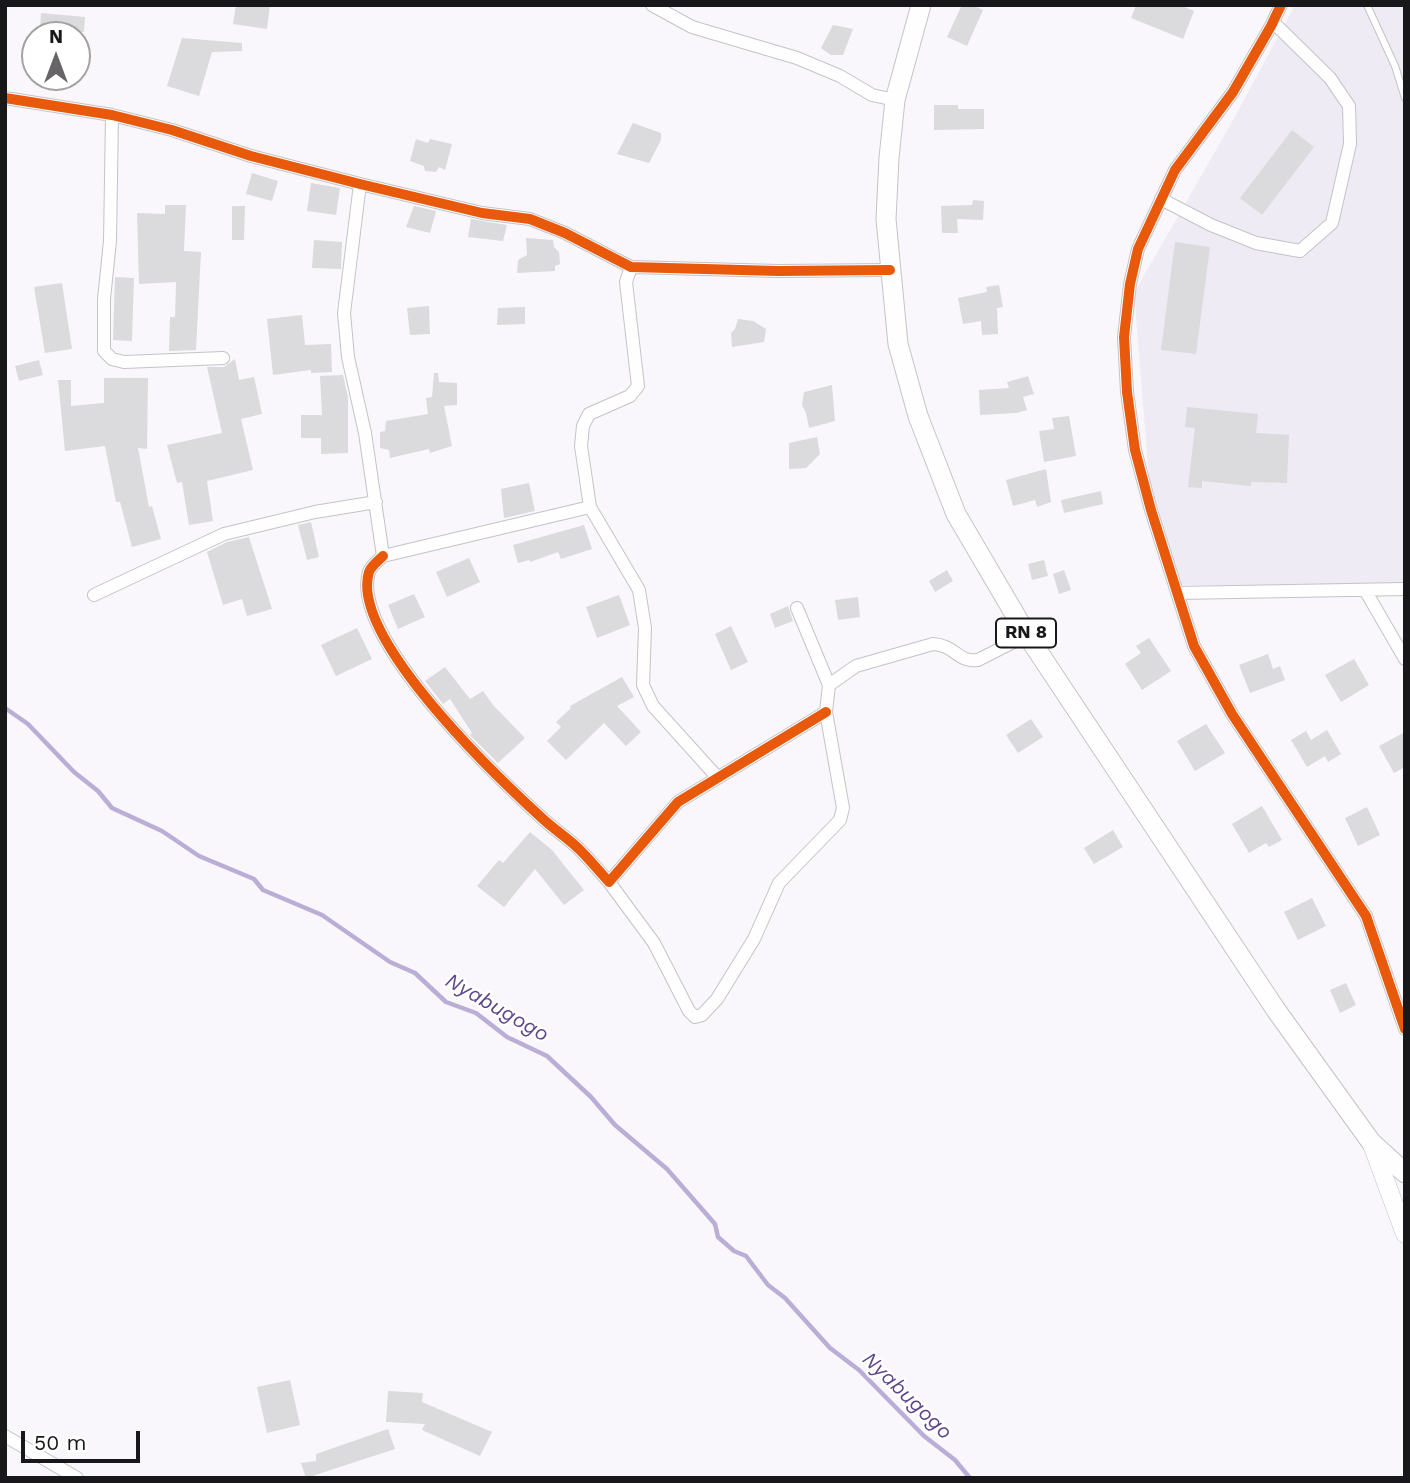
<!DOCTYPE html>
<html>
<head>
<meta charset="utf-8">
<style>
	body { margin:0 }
	#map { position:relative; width:1410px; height:1483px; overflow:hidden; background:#f9f7fb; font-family:"Work Sans",sans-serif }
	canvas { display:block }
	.frame { position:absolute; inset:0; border:7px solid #181719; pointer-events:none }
	.north { position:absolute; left:21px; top:21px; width:70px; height:70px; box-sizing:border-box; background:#fff; border:2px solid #a3a2a3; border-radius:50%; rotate:0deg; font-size:19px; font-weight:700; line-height:28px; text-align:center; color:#181719 }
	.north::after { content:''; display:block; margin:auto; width:24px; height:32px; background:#676568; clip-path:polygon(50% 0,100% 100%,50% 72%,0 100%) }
	.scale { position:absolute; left:21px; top:1431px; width:119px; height:32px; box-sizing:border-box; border:4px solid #181719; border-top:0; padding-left:9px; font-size:21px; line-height:24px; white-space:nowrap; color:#181719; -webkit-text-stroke:5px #fff; paint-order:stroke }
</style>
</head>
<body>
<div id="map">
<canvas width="1410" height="1483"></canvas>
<div class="frame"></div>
<div class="north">N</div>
<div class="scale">50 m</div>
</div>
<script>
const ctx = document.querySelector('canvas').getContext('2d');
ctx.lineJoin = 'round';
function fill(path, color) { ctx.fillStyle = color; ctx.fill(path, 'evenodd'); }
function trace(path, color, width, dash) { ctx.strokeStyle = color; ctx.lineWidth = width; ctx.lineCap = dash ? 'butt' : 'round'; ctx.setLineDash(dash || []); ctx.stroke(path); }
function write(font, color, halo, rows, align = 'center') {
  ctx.font = font + ' "Work Sans",sans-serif'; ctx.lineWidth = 5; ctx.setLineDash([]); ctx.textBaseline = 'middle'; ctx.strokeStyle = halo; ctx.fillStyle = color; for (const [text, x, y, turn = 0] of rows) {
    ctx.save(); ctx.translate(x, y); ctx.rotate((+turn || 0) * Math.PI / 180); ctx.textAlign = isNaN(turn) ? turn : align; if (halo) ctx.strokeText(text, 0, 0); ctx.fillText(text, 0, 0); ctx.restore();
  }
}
fill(new Path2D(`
	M 1295,5 L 1405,5 L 1405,585 L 1181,585 L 1149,478 L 1134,293 L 1232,122 Z`), '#eeebf5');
trace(new Path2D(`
	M 5,708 L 28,724 L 74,772 L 98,791 L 112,808 L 162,831 L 199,856 L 254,879 L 263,890 L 322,915 L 390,962 L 415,973 L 446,1002 L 476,1013 L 507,1037 L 547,1056 L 591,1097 L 615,1125 L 667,1169 L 715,1224 L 718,1237 L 734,1251 L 746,1256 L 768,1285 L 785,1298 L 830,1348 L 859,1370 L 924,1436 L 955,1460 L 970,1478`), '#baaed7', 4.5);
fill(new Path2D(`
	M 236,5 L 270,5 L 267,29 L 233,24 Z
	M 962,5 L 972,5 L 983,10 L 967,46 L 947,37 Z
	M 1136,5 L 1180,5 L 1194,11 L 1183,39 L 1131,18 Z
	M 41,13 L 85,17 L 84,32 L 40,29 Z
	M 833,25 L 853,29 L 843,55 L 831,55 L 821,48 Z
	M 182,38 L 242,43 L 242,51 L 212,52 L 199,96 L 167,86 Z
	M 934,105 L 958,105 L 958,109 L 984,109 L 984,129 L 934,130 Z
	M 633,123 L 661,133 L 661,140 L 649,163 L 617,154 Z
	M 1292,130 L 1314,147 L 1262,215 L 1240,198 Z
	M 416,139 L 428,143 L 430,139 L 452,144 L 445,170 L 439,167 L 436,172 L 425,171 L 424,166 L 410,161 Z
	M 252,173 L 278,181 L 272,201 L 246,194 Z
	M 311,183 L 340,188 L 336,215 L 307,211 Z
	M 973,200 L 984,201 L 983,220 L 957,219 L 958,233 L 942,233 L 941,206 L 972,205 Z
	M 165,205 L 186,205 L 184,251 L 201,252 L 196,350 L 169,351 L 170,317 L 175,317 L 176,282 L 139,284 L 137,213 L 165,214 Z
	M 232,206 L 245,206 L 244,240 L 232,240 Z
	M 414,206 L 436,211 L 430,233 L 406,227 Z
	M 471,219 L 507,225 L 503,241 L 468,237 Z
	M 526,238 L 553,240 L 554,247 L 559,252 L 560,264 L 555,266 L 555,271 L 517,273 L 518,260 L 527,255 Z
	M 314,240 L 342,242 L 341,269 L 312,268 Z
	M 1175,242 L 1210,247 L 1196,354 L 1161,350 Z
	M 115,277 L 134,278 L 132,341 L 113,340 Z
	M 62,283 L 72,349 L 45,353 L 34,287 Z
	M 999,285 L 1003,307 L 997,308 L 998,334 L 982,335 L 981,321 L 963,324 L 958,298 L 987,292 L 986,287 Z
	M 429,306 L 430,334 L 410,335 L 407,308 Z
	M 525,307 L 525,324 L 497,325 L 498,308 Z
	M 302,315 L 305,345 L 331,344 L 332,372 L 311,373 L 311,370 L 273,375 L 267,319 Z
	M 738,319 L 753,321 L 766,329 L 764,342 L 732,347 L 731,333 L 735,329 Z
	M 235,359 L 239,380 L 254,377 L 262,414 L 241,419 L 253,470 L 207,481 L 213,521 L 189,525 L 182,482 L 177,483 L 167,445 L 222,433 L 207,367 L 224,367 Z
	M 39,360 L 43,375 L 19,381 L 15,366 Z
	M 434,373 L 438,373 L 439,382 L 457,383 L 457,405 L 444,406 L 452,446 L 430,453 L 429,449 L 390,458 L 389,450 L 380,448 L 380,432 L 385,431 L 386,421 L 428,414 L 426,398 L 432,397 Z
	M 343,375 L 348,397 L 348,453 L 321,454 L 321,438 L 301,438 L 301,415 L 322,415 L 320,376 Z
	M 1028,376 L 1034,394 L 1023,397 L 1027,410 L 1016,413 L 980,415 L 979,390 L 1009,388 L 1007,382 Z
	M 104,378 L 148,378 L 147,449 L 138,448 L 149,507 L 152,506 L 161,539 L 132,547 L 120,502 L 116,502 L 105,446 L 65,451 L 58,380 L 71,380 L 71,406 L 104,403 Z
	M 832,385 L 835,421 L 809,428 L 806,413 L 802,405 L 804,392 Z
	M 1187,407 L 1258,414 L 1256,433 L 1289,435 L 1287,483 L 1251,482 L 1251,486 L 1202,481 L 1202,488 L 1188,487 L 1195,428 L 1185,427 Z
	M 1069,416 L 1076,456 L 1044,462 L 1039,431 L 1054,429 L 1052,418 Z
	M 817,437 L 820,454 L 806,468 L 789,469 L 789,443 Z
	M 1046,469 L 1051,502 L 1037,507 L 1035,500 L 1013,506 L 1006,480 Z
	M 529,483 L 535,511 L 504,518 L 501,489 Z
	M 1101,491 L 1103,504 L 1064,513 L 1061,500 Z
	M 311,522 L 319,557 L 307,560 L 298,525 Z
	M 584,525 L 592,549 L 561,559 L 558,552 L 530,562 L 529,560 L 518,563 L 513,545 Z
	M 249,537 L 272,609 L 247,616 L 242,599 L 223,605 L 207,552 L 227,542 Z
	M 469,558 L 480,582 L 447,597 L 436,572 Z
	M 1044,560 L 1048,576 L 1032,580 L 1028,564 Z
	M 947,570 L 953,581 L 935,592 L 929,581 Z
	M 1064,570 L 1071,590 L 1059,594 L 1053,574 Z
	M 414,594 L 425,617 L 398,629 L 388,605 Z
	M 619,595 L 630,625 L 597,638 L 586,607 Z
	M 858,597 L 860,617 L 838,620 L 835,600 Z
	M 788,606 L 793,621 L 775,628 L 770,614 Z
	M 731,626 L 748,662 L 731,670 L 715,634 Z
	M 357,628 L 372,659 L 336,676 L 321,645 Z
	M 1149,638 L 1171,671 L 1142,690 L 1125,664 L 1141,653 L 1136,646 Z
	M 1268,654 L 1273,669 L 1280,666 L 1285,680 L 1250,693 L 1239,665 Z
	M 1354,659 L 1369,685 L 1341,702 L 1325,675 Z
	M 445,667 L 470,699 L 483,691 L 493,705 L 525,738 L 498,763 L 470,735 L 472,733 L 450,699 L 443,704 L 425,681 Z
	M 622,677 L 634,697 L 617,706 L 641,732 L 626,746 L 604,723 L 566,760 L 547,741 L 561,727 L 556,722 L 571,708 L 570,706 Z
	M 1031,719 L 1043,737 L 1018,753 L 1006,735 Z
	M 1206,724 L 1225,753 L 1195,771 L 1177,741 Z
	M 1327,730 L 1341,754 L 1328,762 L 1325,756 L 1307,767 L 1291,740 L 1306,731 L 1311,740 Z
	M 1405,732 L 1405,767 L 1394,773 L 1379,746 Z
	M 1262,806 L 1282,840 L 1269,847 L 1266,843 L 1249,853 L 1232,824 Z
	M 1367,807 L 1380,835 L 1358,846 L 1345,818 Z
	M 1113,830 L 1123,847 L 1094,864 L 1084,848 Z
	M 530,832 L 552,850 L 584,890 L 564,905 L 535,869 L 504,907 L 477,886 L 499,860 L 503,863 Z
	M 1312,898 L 1326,926 L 1298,940 L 1284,912 Z
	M 1346,983 L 1356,1005 L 1340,1013 L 1330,990 Z
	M 290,1380 L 300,1425 L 267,1433 L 257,1387 Z
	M 388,1391 L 423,1393 L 422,1402 L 492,1432 L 480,1456 L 422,1430 L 425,1424 L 386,1422 Z
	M 388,1429 L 395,1449 L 306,1478 L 301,1463 L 316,1461 L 316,1454 Z`), '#dbdadc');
const lane = new Path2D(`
	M 1367,5 L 1395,66 L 1405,98`);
const street = new Path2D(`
	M 652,5 L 692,27 L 797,58 L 840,76 L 872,95 L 895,100
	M 1281,5 L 1271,26 L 1233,92 L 1175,170 L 1138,249 L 1130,284 L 1124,337 L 1127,392 L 1135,450 L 1151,510 L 1194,646 L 1232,714 L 1366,916 L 1405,1029
	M 5,98 L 112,115 L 172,130 L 251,156 L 360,184 L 482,213 L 530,219 L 565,233 L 631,267 L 778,271 L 890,270
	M 112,115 L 110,241 L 104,299 L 104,351 L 112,359 L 124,362 L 223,358
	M 360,184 L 344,313 L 348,357 L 365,433 L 383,556 L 590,507
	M 1161,199 L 1211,225 L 1256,243 L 1300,251 L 1332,223 L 1350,144 L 1349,106 L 1330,78 L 1273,22
	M 631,267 L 626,282 L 638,386 L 630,396 L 589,414 L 583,426 L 581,446 L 590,507 L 639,590 L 645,628 L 643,685 L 653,706 L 718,778
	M 383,556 C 378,561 371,566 369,572 C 349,637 498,778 543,819 C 555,830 569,839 580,850 C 590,860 599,871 609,882 L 678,802 L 826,712
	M 1365,590 L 1405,659
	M 1178,593 L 1405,589
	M 94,595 L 224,534 L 315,512 L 376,502
	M 829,685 L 856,666 L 933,644 C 955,645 958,663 978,660 L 1027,635
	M 609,882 L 654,943 L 689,1011 L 695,1017 L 702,1015 L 717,999 L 754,939 L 779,883 L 840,820 L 843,808 L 826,712 L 829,685 L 797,608
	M 5,1436 L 77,1478`);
const secondary = new Path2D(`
	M 1371,1142 L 1405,1234`);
const primary = new Path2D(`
	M 921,5 L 895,100 L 889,158 L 886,219 L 898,344 L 918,416 L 956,514 L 1027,635 L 1276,1010 L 1371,1142 L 1405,1173`);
trace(lane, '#c4c3c6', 8);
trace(street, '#c4c3c6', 14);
trace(secondary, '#c4c3c6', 19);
trace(primary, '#c4c3c6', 21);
trace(lane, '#fefefe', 6);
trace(street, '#fefefe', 12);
trace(secondary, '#fefefe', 18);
trace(primary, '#fefefe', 19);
trace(new Path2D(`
	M 1281,5 L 1271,26 L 1233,92 L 1175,170 L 1138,249 L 1130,284 L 1124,337 L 1127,392 L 1135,450 L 1151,510 L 1194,646 L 1232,714 L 1366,916 L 1405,1029
	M 5,98 L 112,115 L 172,130 L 251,156 L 360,184 L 482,213 L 530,219 L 565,233 L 631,267 L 778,271 L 890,270
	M 383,556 C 378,561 371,566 369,572 C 349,637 498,778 543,819 C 555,830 569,839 580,850 C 590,860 599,871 609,882 L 678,802 L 826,712`), '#e8590c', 10);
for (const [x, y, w] of [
	[1026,633,60]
]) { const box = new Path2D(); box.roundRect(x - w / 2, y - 14.5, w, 29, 5); ctx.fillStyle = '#fff'; ctx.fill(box); trace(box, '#181719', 2); }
write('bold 18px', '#181719', null, [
	["RN 8",1026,633]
]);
write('italic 21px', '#5d468c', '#fff', [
	["Nyabugogo",497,1008,30],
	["Nyabugogo",907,1396,44]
]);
</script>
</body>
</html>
